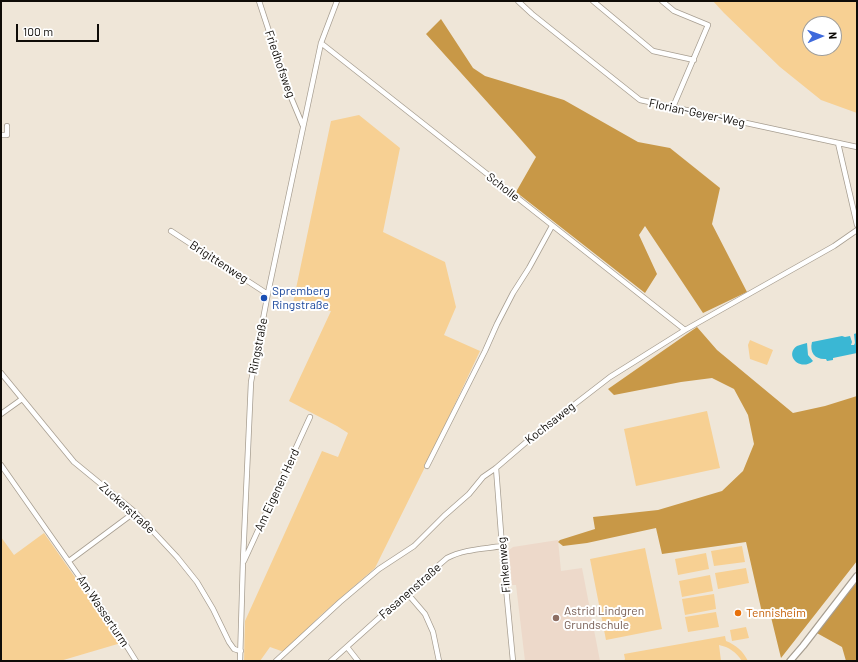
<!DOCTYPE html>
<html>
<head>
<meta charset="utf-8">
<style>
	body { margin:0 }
	#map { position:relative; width:858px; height:662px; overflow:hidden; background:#efe6d8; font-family:Barlow,sans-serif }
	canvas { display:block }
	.frame { position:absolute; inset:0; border:2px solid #0f0c08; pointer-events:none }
	.north { position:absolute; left:802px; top:16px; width:40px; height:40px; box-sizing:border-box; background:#fff; border:1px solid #9f9e9c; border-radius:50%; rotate:88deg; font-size:11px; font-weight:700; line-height:16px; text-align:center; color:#0f0c08 }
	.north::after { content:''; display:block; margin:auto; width:14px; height:18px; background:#3f6adc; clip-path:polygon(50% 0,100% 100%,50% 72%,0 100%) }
	.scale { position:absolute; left:16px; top:24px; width:83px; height:18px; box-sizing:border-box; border:2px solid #0f0c08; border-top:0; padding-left:5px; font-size:12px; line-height:14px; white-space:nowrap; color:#0f0c08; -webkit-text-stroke:3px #fff; paint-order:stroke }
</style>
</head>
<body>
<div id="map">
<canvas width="858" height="662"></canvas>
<div class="frame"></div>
<div class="north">N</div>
<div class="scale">100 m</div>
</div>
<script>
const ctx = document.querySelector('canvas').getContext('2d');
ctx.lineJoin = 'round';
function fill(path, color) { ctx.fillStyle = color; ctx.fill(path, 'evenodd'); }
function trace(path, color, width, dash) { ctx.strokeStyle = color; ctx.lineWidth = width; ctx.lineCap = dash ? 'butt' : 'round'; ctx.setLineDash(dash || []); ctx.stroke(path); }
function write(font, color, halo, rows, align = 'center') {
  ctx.font = font + ' Barlow,sans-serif'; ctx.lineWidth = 4; ctx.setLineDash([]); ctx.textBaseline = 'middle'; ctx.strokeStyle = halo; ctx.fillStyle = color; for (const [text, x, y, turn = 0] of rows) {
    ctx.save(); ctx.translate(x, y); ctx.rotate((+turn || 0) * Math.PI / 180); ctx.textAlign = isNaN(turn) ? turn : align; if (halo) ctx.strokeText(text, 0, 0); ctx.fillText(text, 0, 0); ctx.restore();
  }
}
fill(new Path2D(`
	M 558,540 L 561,571 L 582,568 L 600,661 L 525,661 L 516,585 L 512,585 L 509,550 L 513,547 Z`), '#edd9ca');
fill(new Path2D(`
	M 713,1 L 857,1 L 857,113 L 821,100 L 780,67 L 724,13 ZM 810,24 L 834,24 L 834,48 L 810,48 Z
	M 359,115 L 400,148 L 383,232 L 445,262 L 456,307 L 444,335 L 480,351 L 427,463 L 375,568 L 321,615 L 284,652 L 270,647 L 260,661 L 244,661 L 245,621 L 322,451 L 338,457 L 348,433 L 337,426 L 289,401 L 331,311 L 293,303 L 331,121 Z
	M 750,340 L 773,350 L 767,365 L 750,359 L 748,345 Z
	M 707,411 L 720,468 L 636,486 L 624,429 Z
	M 44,533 L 121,643 L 60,661 L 1,661 L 1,537 L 14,555 Z
	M 742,546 L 745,562 L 714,566 L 711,551 Z
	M 645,548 L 662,629 L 606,640 L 590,559 Z
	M 706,553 L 709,569 L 678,575 L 675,559 Z
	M 746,568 L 749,583 L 718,589 L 715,573 Z
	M 710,575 L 713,591 L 682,597 L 679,581 Z
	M 714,594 L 716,609 L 685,615 L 682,599 Z
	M 716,612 L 719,627 L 688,632 L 685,617 Z
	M 746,627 L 749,638 L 732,641 L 730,630 Z
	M 725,636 L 726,641 C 736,645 743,651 748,661 L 742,661 C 736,652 729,647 719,645 L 721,661 L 624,661 L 625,659 L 624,654 Z`), '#f7d093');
fill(new Path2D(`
	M 441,19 L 473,68 L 485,76 L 564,100 L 638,142 L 670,148 L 720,188 L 712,224 L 747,292 L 703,313 L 645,226 L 639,235 L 657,274 L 645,293 L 516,192 L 536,157 L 515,133 L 426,34 Z
	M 697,327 L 717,350 L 793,413 L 825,406 L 857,396 L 857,561 L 781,658 L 771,617 L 763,617 L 746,542 L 662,554 L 656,528 L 587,543 L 563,546 L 558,542 L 560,540 L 595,529 L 593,517 L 658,510 L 722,491 L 743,471 L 754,444 L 748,415 L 734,389 L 712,378 L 681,382 L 614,395 L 608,389 Z
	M 857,581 L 857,661 L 846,661 L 842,647 L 815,632 Z`), '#c89847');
fill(new Path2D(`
	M 857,333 L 857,353 L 833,358 L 833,360 L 827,361 L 826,359 C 816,360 809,353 812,342 L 842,336 L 845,337 L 850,336 L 852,342 L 851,345 L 854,345 L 855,343 L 854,334 Z
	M 807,343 L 808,355 L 813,361 C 800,372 784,355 797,346 C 800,345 803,344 807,343 Z`), '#3ab7d4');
const minor = new Path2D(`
	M 259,1 L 290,95 L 303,126
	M 518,1 L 532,14 L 640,100 L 857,147
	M 593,1 L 653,51 L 694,60
	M 662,1 L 674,11 L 708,25 L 673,107
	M 321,43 L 685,330
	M 1,135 L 7,135 L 7,126
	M 838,143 L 857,225
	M 171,231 L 266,293 L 268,293
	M 1,373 L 74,462 L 135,512 L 177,557 L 197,582 L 213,609 L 229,642 L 234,649 L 237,650 L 241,651
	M 1,414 L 22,399
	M 1,465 L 116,629 L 136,661
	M 427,466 L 485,351 L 497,324 L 513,293 L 529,268 L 552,226
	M 496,468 L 502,546 L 513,661
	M 69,561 L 135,512
	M 244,561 L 310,417
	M 407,593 L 425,614 L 433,632 L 439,661
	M 347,647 L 358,661
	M 240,661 L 243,560 L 251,382 L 268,293 L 321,43 L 337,1
	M 276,661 L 340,602 L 379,569 L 414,546 L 444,516 L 469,494 L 483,477 L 496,468 L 531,438 L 610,377 L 685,330 L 834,246 L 857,230
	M 331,661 L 408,592 L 447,558 C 464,549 484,549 502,546`);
const tertiary = new Path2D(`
	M 790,661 L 803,646 L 857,576`);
trace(minor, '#a79e91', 6);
trace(tertiary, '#a79e91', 8);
trace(minor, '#fff', 4.5);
trace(tertiary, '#fff', 5.5);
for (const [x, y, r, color] of [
	[264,298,4,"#1a4fb4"],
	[738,613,4,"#e8710a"],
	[556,618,4,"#8d6e63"]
]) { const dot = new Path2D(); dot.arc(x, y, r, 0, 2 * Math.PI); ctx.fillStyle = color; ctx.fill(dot); trace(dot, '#fff', 1.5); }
write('12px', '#0f0c08', '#fff', [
	["Friedhofsweg",280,64,71],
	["Florian-Geyer-Weg",697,113,12],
	["Scholle",503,187,38],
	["Brigittenweg",219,262,33],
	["Ringstraße",258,346,-79],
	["Kochsaweg",550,423,-38],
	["Am Eigenen Herd",277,490,-65],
	["Zuckerstraße",127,508,42],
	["Finkenweg",504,565,-95],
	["Fasanenstraße",410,591,-41],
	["Am Wasserturm",103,611,56]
]);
write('12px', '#164399', '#fff', [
	["Spremberg",272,291],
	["Ringstraße",272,305]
], 'left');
write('12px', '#785e54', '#fff', [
	["Astrid Lindgren",564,611],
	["Grundschule",564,625]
], 'left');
write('12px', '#c56008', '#fff', [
	["Tennisheim",746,613]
], 'left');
</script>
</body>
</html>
